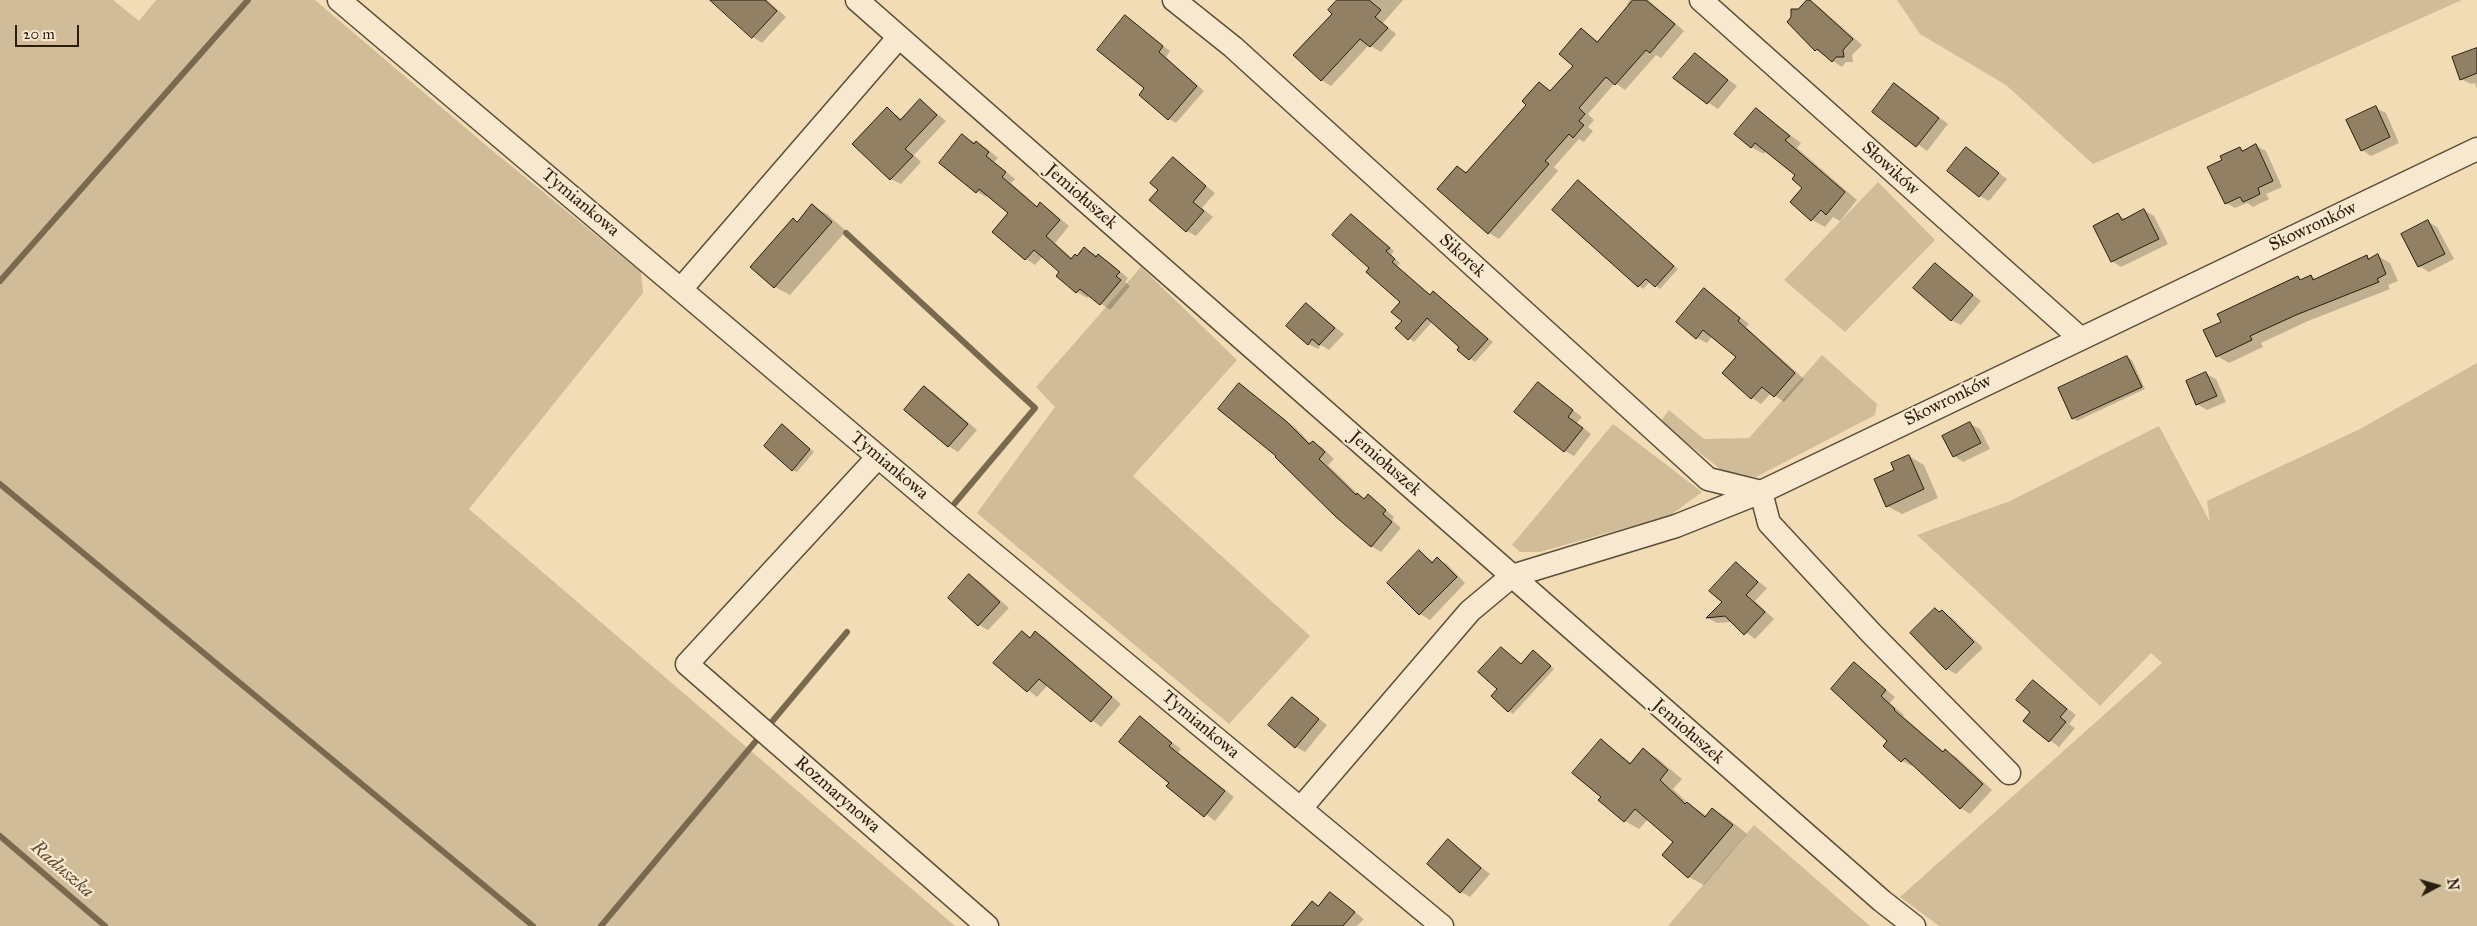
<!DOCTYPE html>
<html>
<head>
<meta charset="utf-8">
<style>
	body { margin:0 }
	#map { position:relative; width:2477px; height:926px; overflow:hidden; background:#f2dcb5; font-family:"IM FELL Great Primer",serif }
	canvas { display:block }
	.north { position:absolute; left:2412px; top:861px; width:50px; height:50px; -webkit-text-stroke:4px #f7e8cf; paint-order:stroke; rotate:84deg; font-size:14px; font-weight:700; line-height:20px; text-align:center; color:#291d0c }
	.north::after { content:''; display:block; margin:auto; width:18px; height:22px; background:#291d0c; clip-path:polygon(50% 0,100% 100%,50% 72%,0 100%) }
	.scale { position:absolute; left:15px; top:25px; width:64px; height:22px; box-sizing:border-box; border:2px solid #291d0c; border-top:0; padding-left:6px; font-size:15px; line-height:18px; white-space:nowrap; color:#291d0c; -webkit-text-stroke:4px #f7e8cf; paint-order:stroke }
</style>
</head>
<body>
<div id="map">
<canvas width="2477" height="926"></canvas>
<div class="north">N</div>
<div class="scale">20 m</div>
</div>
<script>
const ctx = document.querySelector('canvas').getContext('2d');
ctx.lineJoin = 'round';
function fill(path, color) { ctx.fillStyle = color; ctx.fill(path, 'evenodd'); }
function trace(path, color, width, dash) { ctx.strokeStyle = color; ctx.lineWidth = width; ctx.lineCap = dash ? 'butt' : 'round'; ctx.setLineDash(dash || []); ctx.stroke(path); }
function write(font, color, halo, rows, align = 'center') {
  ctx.font = font + ' "IM FELL Great Primer",serif'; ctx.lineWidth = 4.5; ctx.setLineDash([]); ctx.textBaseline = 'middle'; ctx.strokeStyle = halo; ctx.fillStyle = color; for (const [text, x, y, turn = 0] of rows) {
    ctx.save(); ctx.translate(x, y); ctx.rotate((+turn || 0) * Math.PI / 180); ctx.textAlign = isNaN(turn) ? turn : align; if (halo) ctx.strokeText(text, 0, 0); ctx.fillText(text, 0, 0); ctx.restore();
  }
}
fill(new Path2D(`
	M 0,0 L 113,0 L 139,21 L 156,0 L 315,0 L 488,147 L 641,272 L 643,293 L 469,509 L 955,926 L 0,926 Z
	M 1897,0 L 2462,0 L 2093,164 L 2006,85 L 1920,34 Z
	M 1878,182 L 1935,240 L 1845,332 L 1784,280 Z
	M 1141,267 L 1237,360 L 1133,476 L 1310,636 L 1229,724 L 977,513 L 1055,407 L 1036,387 Z
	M 1822,355 L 1877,404 L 1875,415 L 1756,477 L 1724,472 L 1660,422 L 1669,410 L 1704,439 L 1749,438 Z
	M 2477,363 L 2477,926 L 1939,926 L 1900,897 L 2162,663 L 2151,653 L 2100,706 L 1917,535 L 2010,501 L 2159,426 L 2210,522 L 2207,501 L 2360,429 Z
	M 1613,424 L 1702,492 L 1671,515 L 1540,552 L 1520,552 L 1512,545 Z
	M 1754,825 L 1870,926 L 1668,926 Z`), '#d0bc98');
fill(new Path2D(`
	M 711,0 L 767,0 L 786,17 L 762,43 L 753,37 Z
	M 1338,0 L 1403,0 L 1383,23 L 1396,34 L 1381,52 L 1369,45 L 1331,86 L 1321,80 Z
	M 1630,0 L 1648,0 L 1684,31 L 1661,58 L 1656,55 L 1625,90 L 1615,83 L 1588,114 L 1594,120 L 1588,127 L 1593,131 L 1584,142 L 1579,139 L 1554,167 L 1558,171 L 1499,239 L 1489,233 L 1439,189 L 1457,167 L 1468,173 L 1528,104 L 1539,83 L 1551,91 L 1574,66 L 1581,29 L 1599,42 L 1629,6 L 1627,4 Z
	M 1809,0 L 1818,6 L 1862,45 L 1852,55 L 1853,62 L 1846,62 L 1842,67 L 1816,50 L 1799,11 Z
	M 1126,17 L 1170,51 L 1166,57 L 1204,91 L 1176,123 L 1169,119 L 1146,88 Z
	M 2477,49 L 2477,89 L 2475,83 L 2471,84 L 2461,79 Z
	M 1695,55 L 1737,86 L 1718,109 L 1689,90 L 1675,78 Z
	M 1895,84 L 1948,124 L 1927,151 L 1874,112 Z
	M 920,100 L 946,121 L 914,155 L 921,162 L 901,184 L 891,179 L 887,108 L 902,119 Z
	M 2376,108 L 2386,113 L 2399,143 L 2371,156 L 2362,150 Z
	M 1756,110 L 1801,143 L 1797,148 L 1857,200 L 1840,221 L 1833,217 L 1825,227 L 1812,220 L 1792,202 L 1803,188 L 1797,175 L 1766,151 L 1764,154 L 1751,147 Z
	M 962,136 L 986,148 L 998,158 L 994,162 L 1015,179 L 1011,183 L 1038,207 L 1041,204 L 1050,210 L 1069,226 L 1055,243 L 1072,258 L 1078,257 L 1085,249 L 1108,261 L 1128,278 L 1125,282 L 1130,286 L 1110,310 L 1089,295 L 1087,298 L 1077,292 L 1058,276 L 1061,272 L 1043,256 L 1035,265 L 1026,259 L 1010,213 L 988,195 L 986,197 L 976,191 Z
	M 2256,146 L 2266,151 L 2282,187 L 2266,194 L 2269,199 L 2253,207 L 2247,203 L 2235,208 L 2226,203 L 2240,149 L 2244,151 Z
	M 1966,149 L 2007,179 L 1989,201 L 1980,196 Z
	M 1173,159 L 1215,193 L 1202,208 L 1213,217 L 1196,236 L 1187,231 L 1160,190 Z
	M 1582,184 L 1678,269 L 1660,289 L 1651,281 L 1643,289 L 1639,286 L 1553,210 Z
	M 813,206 L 827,214 L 846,231 L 790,295 L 775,287 L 752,267 Z
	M 2144,210 L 2154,216 L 2168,244 L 2121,267 L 2112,261 L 2118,215 L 2126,219 Z
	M 1351,215 L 1394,251 L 1391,255 L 1400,263 L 1397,266 L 1431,296 L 1434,293 L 1439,296 L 1493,342 L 1475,362 L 1458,349 L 1461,346 L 1433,321 L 1414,342 L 1397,328 L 1403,321 L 1401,302 L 1371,268 Z
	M 2428,222 L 2437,227 L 2454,259 L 2429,272 L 2419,266 Z
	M 2378,256 L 2390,263 L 2398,281 L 2388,285 L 2390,289 L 2308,321 L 2261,343 L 2263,347 L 2229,363 L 2217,356 L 2223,322 L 2298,278 L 2302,280 L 2311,276 L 2317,279 L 2367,257 L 2371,259 Z
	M 1935,264 L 1981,301 L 1961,325 L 1951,320 Z
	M 1704,289 L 1749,324 L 1746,327 L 1804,379 L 1784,402 L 1771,393 L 1761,404 L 1752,398 L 1738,357 L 1712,336 L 1707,343 L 1697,338 Z
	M 1306,305 L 1344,334 L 1329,350 L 1321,345 L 1318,349 L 1308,344 Z
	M 2127,357 L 2132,360 L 2145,389 L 2077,421 L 2073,418 Z
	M 2206,374 L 2216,379 L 2226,402 L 2207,410 L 2197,404 Z
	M 1538,384 L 1582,417 L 1577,423 L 1591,434 L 1574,456 L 1565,451 Z
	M 1239,385 L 1296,428 L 1311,444 L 1313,442 L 1323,448 L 1334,459 L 1328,465 L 1361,497 L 1365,499 L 1368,496 L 1377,502 L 1394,517 L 1392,520 L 1401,528 L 1381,552 L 1371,546 L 1278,456 Z
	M 925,388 L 934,393 L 977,430 L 958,452 L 948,446 Z
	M 1970,424 L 1980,429 L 1990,449 L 1963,462 L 1954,456 Z
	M 786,428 L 814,452 L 797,472 L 793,470 Z
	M 1909,456 L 1924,465 L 1938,498 L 1902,514 L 1887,506 L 1896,471 Z
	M 1420,552 L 1434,562 L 1437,559 L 1447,564 L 1465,583 L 1430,620 L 1420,614 L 1389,583 Z
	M 1736,564 L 1767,588 L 1755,601 L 1774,619 L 1755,639 L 1732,622 L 1717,623 L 1708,618 L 1724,602 Z
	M 970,576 L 979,581 L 1009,608 L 988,630 L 979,625 Z
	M 1935,610 L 1951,617 L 1983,648 L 1956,674 L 1947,669 Z
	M 1022,632 L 1031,638 L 1036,633 L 1045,638 L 1121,704 L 1101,727 L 1048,685 L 1037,697 L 995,663 Z
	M 1534,652 L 1554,669 L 1513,714 L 1509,711 L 1522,665 Z
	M 1855,664 L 1895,697 L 1890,703 L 1904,715 L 1903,716 L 1944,752 L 1955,756 L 1992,790 L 1970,814 L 1961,808 L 1913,764 L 1912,766 L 1902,761 L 1889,740 Z
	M 2033,682 L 2076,715 L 2069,724 L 2075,728 L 2059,747 L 2025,721 L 2032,712 Z
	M 1292,698 L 1327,725 L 1305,752 L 1296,747 Z
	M 1140,718 L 1181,749 L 1178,752 L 1234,797 L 1215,821 L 1168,786 L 1170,783 Z
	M 1601,741 L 1632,763 L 1643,750 L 1657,758 L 1682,779 L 1673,789 L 1689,804 L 1707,816 L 1713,809 L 1727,818 L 1747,834 L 1704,885 L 1689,877 L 1675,841 L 1648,819 L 1639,829 L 1625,821 L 1602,797 Z
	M 1449,841 L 1490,874 L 1470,897 L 1461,892 Z
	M 1331,893 L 1364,919 L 1357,926 L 1293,926 L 1312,903 L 1319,907 Z`), '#0003');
trace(new Path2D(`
	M 846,233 L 1035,408 L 955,503
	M 0,281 L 248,0
	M 0,484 L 533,926
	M 770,724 L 847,632
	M 0,836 L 105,926
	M 601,926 L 756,741`), '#79694f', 6);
const building = new Path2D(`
	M 710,0 L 765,0 L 777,11 L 752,38 Z
	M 1337,0 L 1369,0 L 1381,10 L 1375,17 L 1388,28 L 1370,47 L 1360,39 L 1321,81 L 1293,55 L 1332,14 L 1328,10 Z
	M 1633,0 L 1646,0 L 1675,24 L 1650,53 L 1646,50 L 1615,85 L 1606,77 L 1579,108 L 1585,114 L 1579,121 L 1584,125 L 1573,138 L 1569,134 L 1545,161 L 1549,164 L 1488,234 L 1437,189 L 1457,166 L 1466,173 L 1526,105 L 1522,101 L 1539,82 L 1550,91 L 1573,66 L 1559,54 L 1581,28 L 1597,42 Z
	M 1807,0 L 1810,0 L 1853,39 L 1843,50 L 1844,57 L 1836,57 L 1832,62 L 1817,49 L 1815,51 L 1787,22 L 1791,17 L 1791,9 L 1798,9 Z
	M 1125,15 L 1163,46 L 1159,52 L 1197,86 L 1168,120 L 1139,95 L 1144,88 L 1097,50 Z
	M 2477,48 L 2477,73 L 2460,80 L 2452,57 Z
	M 1695,53 L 1728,80 L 1707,104 L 1673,78 Z
	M 1894,83 L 1939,118 L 1916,147 L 1872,112 Z
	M 920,99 L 937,115 L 905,149 L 913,156 L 890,180 L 852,144 L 887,107 L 900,120 Z
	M 2376,106 L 2390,137 L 2361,151 L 2346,120 Z
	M 1756,108 L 1790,136 L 1785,140 L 1845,192 L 1826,215 L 1821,210 L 1811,221 L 1790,202 L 1802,188 L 1792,179 L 1795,175 L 1755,143 L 1751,148 L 1734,134 Z
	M 962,134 L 974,144 L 976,141 L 989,152 L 986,156 L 1006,172 L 1002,177 L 1037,207 L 1040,202 L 1060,220 L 1046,236 L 1071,259 L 1075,254 L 1077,256 L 1084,247 L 1096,257 L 1098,254 L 1120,272 L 1116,276 L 1121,280 L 1100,305 L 1080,289 L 1076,293 L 1056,276 L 1059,272 L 1034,250 L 1025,260 L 992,232 L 1008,213 L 979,189 L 976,193 L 939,163 Z
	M 2256,144 L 2273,181 L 2258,188 L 2260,194 L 2252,198 L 2243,202 L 2240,197 L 2225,204 L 2207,167 L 2222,160 L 2220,156 L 2240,147 L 2242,151 Z
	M 1966,147 L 1999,173 L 1979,197 L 1947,171 Z
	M 1173,157 L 1206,186 L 1193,202 L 1204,211 L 1186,232 L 1149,200 L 1158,190 L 1150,183 Z
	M 1578,180 L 1674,266 L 1655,287 L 1646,279 L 1638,287 L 1552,210 Z
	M 812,204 L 832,222 L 774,288 L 750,267 L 793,218 L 797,222 Z
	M 2144,209 L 2159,239 L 2111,262 L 2093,226 L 2118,213 L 2122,220 Z
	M 1351,214 L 1390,248 L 1386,251 L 1395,259 L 1392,262 L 1430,295 L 1433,291 L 1488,339 L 1469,360 L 1457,350 L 1459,347 L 1427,318 L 1408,340 L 1395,328 L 1402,321 L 1391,312 L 1400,302 L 1366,272 L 1369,268 L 1332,235 Z
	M 2428,220 L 2445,254 L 2418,267 L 2401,234 Z
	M 2378,254 L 2386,274 L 2377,279 L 2379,282 L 2296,315 L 2250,336 L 2252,340 L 2216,357 L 2203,330 L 2221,322 L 2217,314 L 2298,276 L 2300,280 L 2311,275 L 2313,280 L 2367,255 L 2368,259 Z
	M 1935,263 L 1973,295 L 1951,321 L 1913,288 Z
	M 1704,288 L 1740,318 L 1738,321 L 1795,373 L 1774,397 L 1762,387 L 1751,399 L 1722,373 L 1736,357 L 1703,330 L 1696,339 L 1676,322 Z
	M 1306,303 L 1335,328 L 1319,345 L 1312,339 L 1308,345 L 1286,326 Z
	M 2127,356 L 2142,387 L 2072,419 L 2058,388 Z
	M 2206,372 L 2217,396 L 2196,405 L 2186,381 Z
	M 1538,382 L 1573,410 L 1568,417 L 1583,428 L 1564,452 L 1514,412 Z
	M 1239,383 L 1286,421 L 1309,444 L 1313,441 L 1325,452 L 1319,459 L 1356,495 L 1357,493 L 1364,499 L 1368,494 L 1386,510 L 1383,514 L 1392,522 L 1371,547 L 1336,517 L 1275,457 L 1276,456 L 1218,409 Z
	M 924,386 L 968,424 L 948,447 L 904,410 Z
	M 1970,422 L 1981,443 L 1953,457 L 1942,436 Z
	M 782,424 L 810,449 L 792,471 L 764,446 Z
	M 1909,455 L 1924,489 L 1886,507 L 1874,479 L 1894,470 L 1891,463 Z
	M 1419,550 L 1432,563 L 1437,557 L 1457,577 L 1419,615 L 1387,583 Z
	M 1736,562 L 1758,582 L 1746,595 L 1765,612 L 1744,635 L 1725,616 L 1706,618 L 1722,602 L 1709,591 Z
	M 969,574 L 1000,602 L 978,626 L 948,598 Z
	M 1935,608 L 1939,612 L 1942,610 L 1974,642 L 1946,670 L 1910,633 Z
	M 1022,631 L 1030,638 L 1035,631 L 1112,697 L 1091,722 L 1039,679 L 1027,692 L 993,663 Z
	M 1501,647 L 1521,664 L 1533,650 L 1551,666 L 1508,712 L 1491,696 L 1497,689 L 1478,672 Z
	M 1854,662 L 1886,690 L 1881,696 L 1895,709 L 1894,710 L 1943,752 L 1945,749 L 1983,784 L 1960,809 L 1905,758 L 1901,762 L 1883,746 L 1887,741 L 1831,689 Z
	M 2033,680 L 2067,709 L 2060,717 L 2066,722 L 2049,742 L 2023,721 L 2030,712 L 2016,700 Z
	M 1292,697 L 1319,719 L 1295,748 L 1268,725 Z
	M 1140,716 L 1172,743 L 1169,746 L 1225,791 L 1204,817 L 1166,786 L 1169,783 L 1119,742 Z
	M 1601,739 L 1630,764 L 1643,748 L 1668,770 L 1660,780 L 1685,804 L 1687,802 L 1705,817 L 1712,808 L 1733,825 L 1688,878 L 1662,855 L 1673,842 L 1635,809 L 1624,822 L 1598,800 L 1601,797 L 1572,773 Z
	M 1448,839 L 1481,868 L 1460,893 L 1427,864 Z
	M 1330,892 L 1355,912 L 1343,926 L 1291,926 L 1312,901 L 1318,906 Z`);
fill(building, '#928064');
trace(building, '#291d0c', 1);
const minor = new Path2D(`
	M 339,0 L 961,527 L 1442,926
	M 857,0 L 1882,901 L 1914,926
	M 1174,0 L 1233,47 L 1708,479 L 1761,492
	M 1701,0 L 2080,338
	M 681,289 L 899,37
	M 878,457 L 687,664 L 987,926
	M 2009,773 L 1872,634 L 1769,523 L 1761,492 L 2477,149
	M 1301,808 L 1470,611 L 1512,576 L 1676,526 L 1761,492`);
trace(minor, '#5b4d36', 25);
trace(minor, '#f7e8cf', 22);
write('18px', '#291d0c', '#f7e8cf', [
	["Słowików",1890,169,42],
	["Jemiołuszek",1081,197,41],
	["Tymiankowa",580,203,40],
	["Skowronków",2313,227,-25],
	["Sikorek",1462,256,42],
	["Skowronków",1948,401,-26],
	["Jemiołuszek",1385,464,41],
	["Tymiankowa",889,466,40],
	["Tymiankowa",1200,725,40],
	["Jemiołuszek",1688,732,41],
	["Rozmarynowa",837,795,41]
]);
write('italic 19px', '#5e4f39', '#f7e8cf', [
	["Raduszka",62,870,41]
]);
</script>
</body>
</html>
